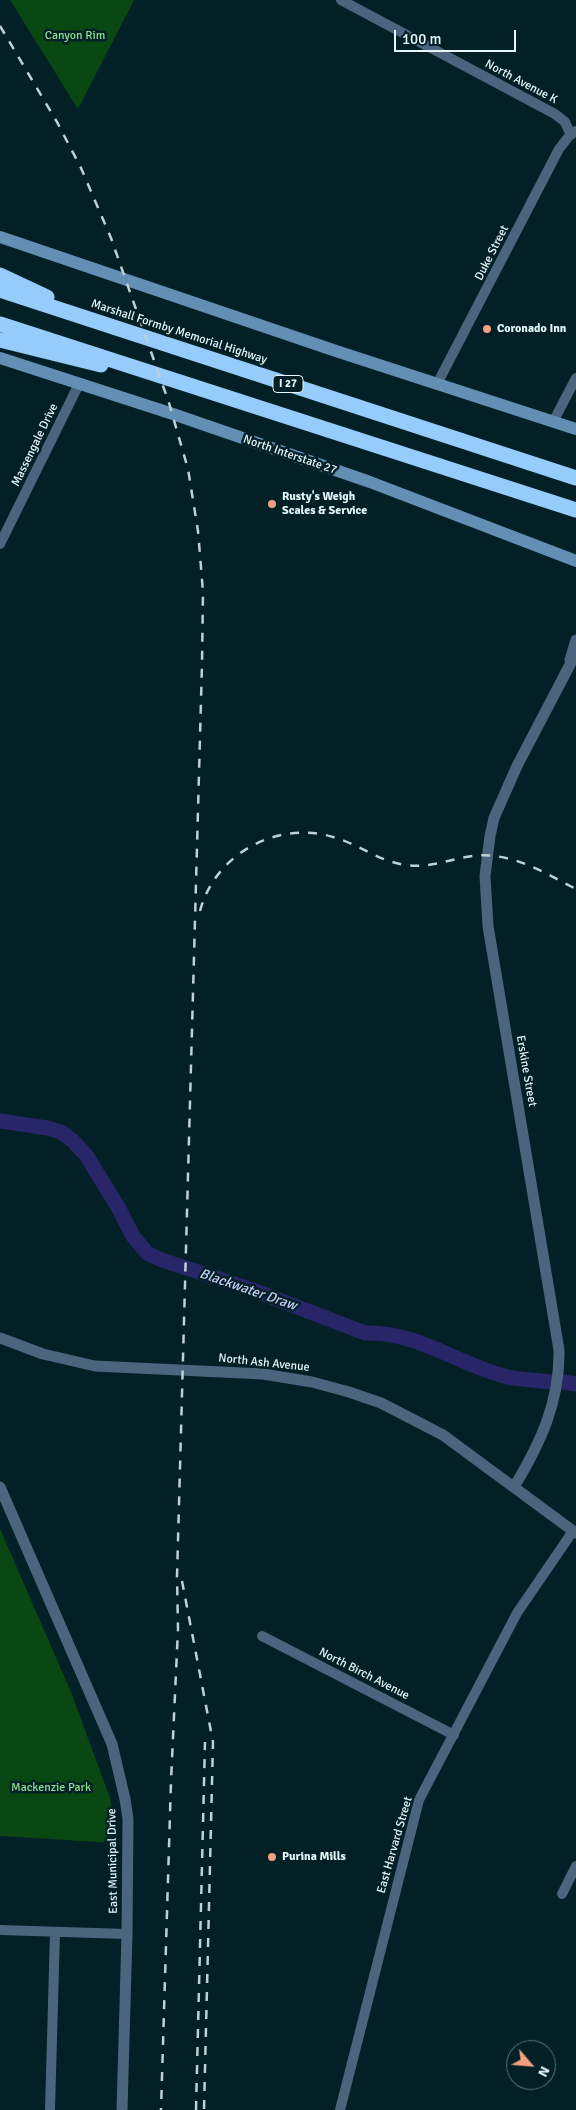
<!DOCTYPE html>
<html>
<head>
<meta charset="utf-8">
<style>
	body { margin:0 }
	#map { position:relative; width:576px; height:2110px; overflow:hidden; background:#022026; font-family:Signika,sans-serif }
	canvas { display:block }
	.north { position:absolute; left:506px; top:2040px; width:50px; height:50px; box-sizing:border-box; background:#022026; border:1px solid #5d767b; border-radius:50%; rotate:117deg; font-size:14px; font-weight:700; line-height:20px; text-align:center; color:#e6f7fb }
	.north::after { content:''; display:block; margin:auto; width:18px; height:22px; background:#f1a17d; clip-path:polygon(50% 0,100% 100%,50% 72%,0 100%) }
	.scale { position:absolute; left:394px; top:30px; width:122px; height:22px; box-sizing:border-box; border:2px solid #e6f7fb; border-top:0; padding-left:6px; font-size:15px; line-height:18px; white-space:nowrap; color:#e6f7fb; -webkit-text-stroke:4px #022026; paint-order:stroke }
</style>
</head>
<body>
<div id="map">
<canvas width="576" height="2110"></canvas>
<div class="north">N</div>
<div class="scale">100 m</div>
</div>
<script>
const ctx = document.querySelector('canvas').getContext('2d');
ctx.lineJoin = 'round';
function fill(path, color) { ctx.fillStyle = color; ctx.fill(path, 'evenodd'); }
function trace(path, color, width, dash) { ctx.strokeStyle = color; ctx.lineWidth = width; ctx.lineCap = dash ? 'butt' : 'round'; ctx.setLineDash(dash || []); ctx.stroke(path); }
function write(font, color, halo, rows, align = 'center') {
  ctx.font = font + ' Signika,sans-serif'; ctx.lineWidth = 5; ctx.setLineDash([]); ctx.textBaseline = 'middle'; ctx.strokeStyle = halo; ctx.fillStyle = color; for (const [text, x, y, turn = 0] of rows) {
    ctx.save(); ctx.translate(x, y); ctx.rotate((+turn || 0) * Math.PI / 180); ctx.textAlign = isNaN(turn) ? turn : align; if (halo) ctx.strokeText(text, 0, 0); ctx.fillText(text, 0, 0); ctx.restore();
  }
}
fill(new Path2D(`
	M 10,0 L 134,0 L 78,109 Z
	M 0,1529 L 71,1692 L 110,1798 L 115,1843 L 0,1836 Z`), '#094813');
trace(new Path2D(`
	M 0,1121 L 47,1128 L 61,1132 L 73,1141 L 86,1155 L 118,1207 L 133,1236 L 147,1253 L 162,1260 L 253,1290 L 365,1333 C 417,1331 459,1365 508,1377 C 522,1380 537,1380 551,1382
	M 564,1382 L 576,1384`), '#282668', 15);
trace(new Path2D(`
	M 341,0 L 555,114 L 565,122 L 571,135
	M 437,384 L 559,149 L 570,135 L 576,131
	M 553,422 L 576,378
	M 0,544 L 79,384
	M 262,1636 L 454,1735
	M 562,1894 L 576,1866
	M 0,1930 L 127,1934
	M 50,2110 L 55,1932
	M 340,2110 L 419,1800 L 517,1613 L 573,1531`), '#4a657d', 10);
trace(new Path2D(`
	M 570,660 L 576,640
	M 0,1338 L 43,1354 L 95,1366 L 263,1374 L 312,1382 L 349,1392 L 381,1403 L 443,1435 L 576,1533
	M 0,1487 L 112,1744 L 125,1799 L 128,1819 L 127,1934 L 122,2110
	M 514,1487 C 540,1444 560,1402 559,1350 L 488,926 L 485,876 L 490,836 L 494,818 L 517,766 L 576,653`), '#4a657d', 11);
trace(new Path2D(`
	M 0,237 L 336,351 L 576,429
	M 0,358 L 173,414 L 370,482 L 576,561`), '#638fb5', 12);
trace(new Path2D(`
	M 0,275 L 47,297
	M 0,290 L 576,478
	M 0,324 L 576,510
	M 0,340 L 101,365`), '#95ccfc', 15);
trace(new Path2D(`
	M 0,26 L 57,122 L 81,168 L 111,238 L 169,403 L 188,469 L 198,531 L 203,592 L 202,664 L 177,1577 L 178,1629 L 171,1781 L 161,2110
	M 200,911 C 215,854 277,820 333,837 C 359,844 379,862 407,865 C 428,868 445,861 466,857 C 507,849 541,871 576,889
	M 182,1581 L 213,1742 L 204,2110
	M 196,2110 L 205,1742`), '#bed1d6', 2.5, [9, 9]);
for (const [x, y, r, color] of [
	[487,329,5,"#f1a17d"],
	[272,504,5,"#f1a17d"],
	[272,1857,5,"#f1a17d"]
]) { const dot = new Path2D(); dot.arc(x, y, r, 0, 2 * Math.PI); ctx.fillStyle = color; ctx.fill(dot); trace(dot, '#022026', 2); }
for (const [x, y, w] of [
	[288,384,30]
]) { const box = new Path2D(); box.roundRect(x - w / 2, y - 8.5, w, 17, 4); ctx.fillStyle = '#022026'; ctx.fill(box); trace(box, '#e6f7fb', 1); }
write('bold 11px', '#e6f7fb', null, [
	["I 27",288,384]
]);
write('12px', '#8be18f', '#022026', [
	["Canyon Rim",75,36],
	["Mackenzie Park",51,1788]
]);
write('12px', '#e6f7fb', '#022026', [
	["North Avenue K",521,82,28],
	["Duke Street",492,253,-63],
	["Marshall Formby Memorial Highway",179,332,18],
	["Massengale Drive",35,445,-64],
	["North Interstate 27",290,455,19],
	["Erskine Street",526,1071,80],
	["North Ash Avenue",264,1363,6],
	["North Birch Avenue",364,1674,27],
	["East Harvard Street",395,1845,-74],
	["East Municipal Drive",113,1861,-91]
]);
write('bold 12px', '#e6f7fb', '#022026', [
	["Coronado Inn",497,329],
	["Rusty's Weigh",282,497],
	["Scales & Service",282,511],
	["Purina Mills",282,1857]
], 'left');
write('italic 14px', '#c7cdf5', '#022026', [
	["Blackwater Draw",248,1290,19]
]);
</script>
</body>
</html>
